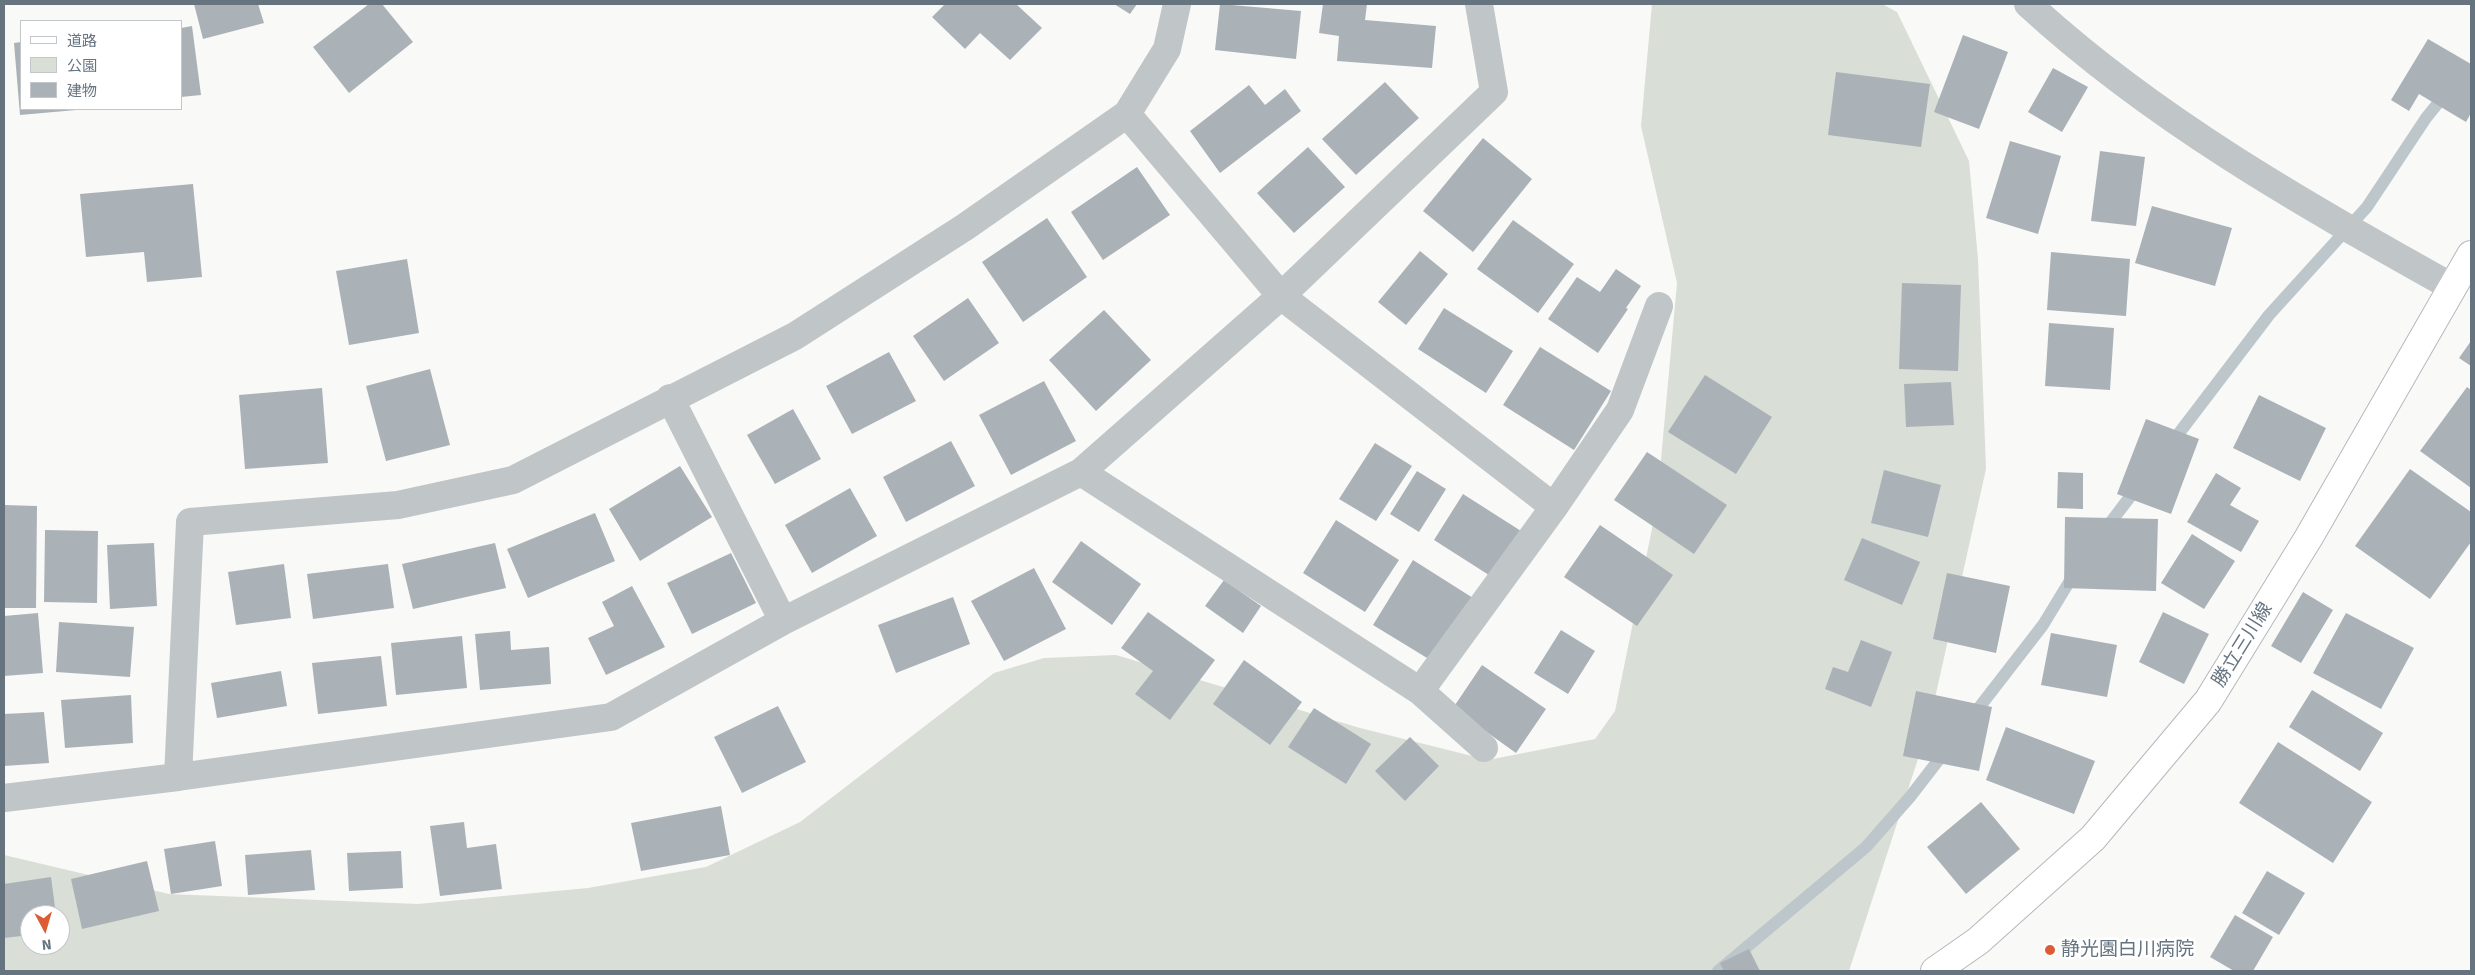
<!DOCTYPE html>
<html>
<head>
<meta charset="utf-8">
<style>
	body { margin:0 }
	#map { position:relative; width:2475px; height:975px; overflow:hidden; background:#f9f9f7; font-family:Signika,"Noto Sans JP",sans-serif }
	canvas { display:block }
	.frame { position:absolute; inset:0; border:5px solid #667480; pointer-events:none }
	.legend { position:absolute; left:20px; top:20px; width:162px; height:90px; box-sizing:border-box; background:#fff; border:1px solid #c2c7cc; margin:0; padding:6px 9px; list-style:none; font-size:15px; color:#667480 }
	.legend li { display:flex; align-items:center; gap:10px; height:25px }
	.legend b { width:25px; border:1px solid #c2c7cc }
	.north { position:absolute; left:20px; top:905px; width:50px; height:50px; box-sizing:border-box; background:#fff; border:1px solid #c2c7cc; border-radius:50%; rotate:174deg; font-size:14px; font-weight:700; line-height:20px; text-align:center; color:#667480 }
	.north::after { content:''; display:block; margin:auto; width:18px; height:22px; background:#dc5d35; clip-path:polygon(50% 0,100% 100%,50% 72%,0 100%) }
</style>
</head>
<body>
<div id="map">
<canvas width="2475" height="975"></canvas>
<div class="frame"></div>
<ul class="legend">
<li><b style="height:6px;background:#fff"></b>道路</li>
<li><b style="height:14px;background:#d9ded6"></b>公園</li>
<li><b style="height:14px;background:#aab2b7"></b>建物</li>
</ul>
<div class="north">N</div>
</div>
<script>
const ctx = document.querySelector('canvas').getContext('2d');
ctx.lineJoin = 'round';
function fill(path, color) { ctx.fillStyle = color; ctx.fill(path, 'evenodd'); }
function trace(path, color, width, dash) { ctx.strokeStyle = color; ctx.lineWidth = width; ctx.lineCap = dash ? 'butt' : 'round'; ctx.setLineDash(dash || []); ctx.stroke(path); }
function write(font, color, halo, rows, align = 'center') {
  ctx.font = font + ' Signika,"Noto Sans JP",sans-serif'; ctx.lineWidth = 5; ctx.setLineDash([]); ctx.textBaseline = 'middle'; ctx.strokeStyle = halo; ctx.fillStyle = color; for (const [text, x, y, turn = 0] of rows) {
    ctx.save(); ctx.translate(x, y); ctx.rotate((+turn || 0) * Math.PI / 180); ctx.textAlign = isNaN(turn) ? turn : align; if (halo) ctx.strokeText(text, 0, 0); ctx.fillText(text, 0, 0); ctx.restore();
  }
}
fill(new Path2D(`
	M 1652,4 L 1882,4 L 1897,12 L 1969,161 L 1978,259 L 1986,469 L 1929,725 L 1849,971 L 4,971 L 4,855 L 169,894 L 418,904 L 588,888 L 706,867 L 800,822 L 994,673 L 1044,658 L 1116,655 L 1360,728 L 1488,760 L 1595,739 L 1615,711 L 1657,504 L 1677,283 L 1641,126 ZM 30,915 L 60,915 L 60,945 L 30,945 Z`), '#d9ded6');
trace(new Path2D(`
	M 2170,445 L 2269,315 L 2367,207 L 2426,118 L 2447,92
	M 2104,531 L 2139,485
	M 1971,718 L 2043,625 L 2074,574
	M 1718,971 L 1866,847 L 1910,797 L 1947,749`), '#bcc6cb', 12);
fill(new Path2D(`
	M 194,4 L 258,4 L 264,23 L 203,39 Z
	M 369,4 L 382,4 L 413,42 L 349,93 L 313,47 Z
	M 945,4 L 1016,4 L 1042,28 L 1010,60 L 980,33 L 965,49 L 932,17 Z
	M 1114,4 L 1137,4 L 1130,14 Z
	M 1220,4 L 1301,11 L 1296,59 L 1215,50 Z
	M 1323,4 L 1367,4 L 1365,20 L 1436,26 L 1432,68 L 1337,61 L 1339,36 L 1319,33 Z
	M 192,26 L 201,95 L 181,97 L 181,28 Z
	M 1963,35 L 2008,52 L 1979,129 L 1934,112 Z
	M 2428,39 L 2471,64 L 2471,113 L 2466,122 L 2419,94 L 2409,111 L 2391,100 Z
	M 21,42 L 21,109 L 76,110 L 20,115 L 14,43 Z
	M 2053,68 L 2088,87 L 2062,132 L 2028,112 Z
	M 1836,72 L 1930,84 L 1921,147 L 1828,135 Z
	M 1385,82 L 1419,118 L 1356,175 L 1322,139 Z
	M 1249,85 L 1265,105 L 1285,89 L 1301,111 L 1220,173 L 1190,131 Z
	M 1483,138 L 1532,179 L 1473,252 L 1423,211 Z
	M 2010,141 L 2061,156 L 2038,234 L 1986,218 Z
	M 1308,147 L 1345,187 L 1294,233 L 1257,193 Z
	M 2100,151 L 2145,157 L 2136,226 L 2091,221 Z
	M 1137,167 L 1170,215 L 1103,260 L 1071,212 Z
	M 193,184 L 202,277 L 147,282 L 144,252 L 86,257 L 80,194 Z
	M 2152,206 L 2232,228 L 2215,286 L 2135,263 Z
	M 1047,218 L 1087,277 L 1023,322 L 982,262 Z
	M 1513,220 L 1574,264 L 1538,313 L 1477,269 Z
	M 1420,251 L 1448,274 L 1406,325 L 1378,302 Z
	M 2051,252 L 2130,259 L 2126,316 L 2047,310 Z
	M 407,259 L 419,333 L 349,345 L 336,271 Z
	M 1616,269 L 1641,286 L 1626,308 L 1628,309 L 1598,353 L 1548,319 L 1577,277 L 1600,292 Z
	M 1902,283 L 1961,285 L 1958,371 L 1899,369 Z
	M 968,298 L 999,343 L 944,381 L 913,336 Z
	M 1444,308 L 1513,351 L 1486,393 L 1418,349 Z
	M 1104,310 L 1151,360 L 1096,411 L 1049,360 Z
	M 2049,323 L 2114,328 L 2110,390 L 2045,386 Z
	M 2471,341 L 2471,366 L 2459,358 Z
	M 1540,347 L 1611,391 L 1574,450 L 1503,405 Z
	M 889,352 L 916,401 L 852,434 L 826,386 Z
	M 430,369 L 450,445 L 386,461 L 366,386 Z
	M 1705,375 L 1772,417 L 1736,474 L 1668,432 Z
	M 1044,381 L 1076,441 L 1011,475 L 979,415 Z
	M 1951,382 L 1954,425 L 1906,427 L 1904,384 Z
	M 2467,387 L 2471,390 L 2471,488 L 2420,451 Z
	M 322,388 L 328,463 L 245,469 L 239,395 Z
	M 2259,395 L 2326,428 L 2300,481 L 2233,448 Z
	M 793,409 L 821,459 L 775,484 L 747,435 Z
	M 2146,419 L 2199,439 L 2171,514 L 2117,494 Z
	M 951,441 L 975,486 L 906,522 L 883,477 Z
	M 1375,443 L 1412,466 L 1376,521 L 1339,499 Z
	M 1647,452 L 1727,505 L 1694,554 L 1614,500 Z
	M 680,466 L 712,517 L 640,561 L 609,509 Z
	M 2410,469 L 2471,512 L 2471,542 L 2430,599 L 2355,546 Z
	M 1884,470 L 1941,485 L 1928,537 L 1871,523 Z
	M 1417,471 L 1446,489 L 1419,532 L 1390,514 Z
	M 2058,472 L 2083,473 L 2083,509 L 2057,508 Z
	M 2216,473 L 2241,488 L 2230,505 L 2259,521 L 2241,552 L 2187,522 Z
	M 850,488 L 877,536 L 812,573 L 785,525 Z
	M 1463,494 L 1521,531 L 1492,577 L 1434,540 Z
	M 4,505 L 37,506 L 36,608 L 4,608 Z
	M 595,513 L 615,561 L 528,598 L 507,549 Z
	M 2065,517 L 2158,519 L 2156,591 L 2064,588 Z
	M 1336,520 L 1399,560 L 1365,612 L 1303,573 Z
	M 1600,525 L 1673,575 L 1637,626 L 1564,577 Z
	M 45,530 L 98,531 L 97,603 L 44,602 Z
	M 2192,534 L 2235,561 L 2204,609 L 2161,583 Z
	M 1862,538 L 1920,562 L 1902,605 L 1844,580 Z
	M 1081,541 L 1141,584 L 1112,625 L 1052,582 Z
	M 154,543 L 157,606 L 110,609 L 107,545 Z
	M 495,543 L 506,588 L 413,609 L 402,564 Z
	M 731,553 L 756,603 L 692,634 L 667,583 Z
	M 1413,560 L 1473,598 L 1432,661 L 1373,625 Z
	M 284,564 L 291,618 L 236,625 L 228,572 Z
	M 388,564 L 394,608 L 313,619 L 307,574 Z
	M 1034,568 L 1066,629 L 1004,661 L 971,601 Z
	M 1947,573 L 2010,586 L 1996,653 L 1933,639 Z
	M 1224,580 L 1261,606 L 1243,633 L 1205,606 Z
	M 632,586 L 665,647 L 606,675 L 588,638 L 614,626 L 602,602 Z
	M 2303,592 L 2333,610 L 2301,663 L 2271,646 Z
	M 953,597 L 970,644 L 896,673 L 878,625 Z
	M 1148,612 L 1215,660 L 1170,720 L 1135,694 L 1153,671 L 1121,648 Z
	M 2163,612 L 2209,634 L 2184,684 L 2139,662 Z
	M 38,613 L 43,673 L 4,676 L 4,616 Z
	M 2346,613 L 2414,648 L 2381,709 L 2313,673 Z
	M 59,622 L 134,627 L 130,677 L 56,672 Z
	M 1561,630 L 1595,651 L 1568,694 L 1534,673 Z
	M 510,631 L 511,650 L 549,647 L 551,684 L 480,690 L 475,634 Z
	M 2051,633 L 2117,645 L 2107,697 L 2041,685 Z
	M 462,636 L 467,688 L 396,695 L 391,643 Z
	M 1861,640 L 1892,652 L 1871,707 L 1825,689 L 1833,667 L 1848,672 Z
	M 381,656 L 387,706 L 318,714 L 312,663 Z
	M 1244,660 L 1302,702 L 1270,745 L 1213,704 Z
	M 1482,665 L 1546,709 L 1516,753 L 1453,708 Z
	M 281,671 L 287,706 L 217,718 L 211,683 Z
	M 2312,690 L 2383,733 L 2360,771 L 2289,727 Z
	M 1916,691 L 1992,707 L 1979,771 L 1903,756 Z
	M 131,695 L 133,743 L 65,748 L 61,700 Z
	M 778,706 L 806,762 L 742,793 L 714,737 Z
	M 1314,708 L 1371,744 L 1346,784 L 1288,747 Z
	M 44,712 L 49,763 L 4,766 L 4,714 Z
	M 2006,727 L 2095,761 L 2074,814 L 1986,780 Z
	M 1410,737 L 1439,766 L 1405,801 L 1375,771 Z
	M 2278,742 L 2372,802 L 2333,863 L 2239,803 Z
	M 1981,802 L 2020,849 L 1966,894 L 1927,847 Z
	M 721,806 L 730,855 L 641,871 L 631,823 Z
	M 464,822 L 467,848 L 496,844 L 502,889 L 440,896 L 430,826 Z
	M 215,841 L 222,886 L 171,894 L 164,849 Z
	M 311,850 L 315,890 L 248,895 L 245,855 Z
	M 401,851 L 403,888 L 349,891 L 347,853 Z
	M 147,861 L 159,911 L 82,929 L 71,879 Z
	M 2267,871 L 2305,893 L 2279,935 L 2242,913 Z
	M 51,877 L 56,915 L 30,915 L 30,935 L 4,938 L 4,884 Z
	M 2235,915 L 2273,937 L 2253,971 L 2234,971 L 2210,957 Z
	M 1749,949 L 1760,971 L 1724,971 L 1720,963 Z`), '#aab2b7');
const major = new Path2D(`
	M 1935,971 L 1978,941 L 2093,838 L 2208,701 L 2309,537 L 2471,255`);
trace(major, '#b4b9bd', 30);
trace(new Path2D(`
	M 1177,4 L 1167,49 L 1127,114 L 965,227 L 795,336 L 513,480 L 398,505 L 190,522 L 178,777 L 611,717 L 783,621 L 1081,472 L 1281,296 L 1494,92 L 1479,4
	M 2028,4 C 2154,120 2304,204 2452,287
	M 1127,114 L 1281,296 L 1554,507
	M 670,398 L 783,621
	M 1081,472 L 1420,691 L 1484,748
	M 1420,691 L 1554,507 L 1620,410 L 1659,306
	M 4,798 L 178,777`), '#c0c5c8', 28);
trace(major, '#fff', 28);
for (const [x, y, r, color] of [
	[2050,950,6,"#dc5d35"]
]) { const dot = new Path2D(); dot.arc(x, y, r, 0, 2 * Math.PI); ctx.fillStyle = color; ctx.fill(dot); trace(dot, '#fff', 2); }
write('19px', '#667480', '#fff', [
	["勝立三川線",2243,645,-58]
]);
write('19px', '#667480', '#fff', [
	["静光園白川病院",2061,950]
], 'left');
</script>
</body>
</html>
